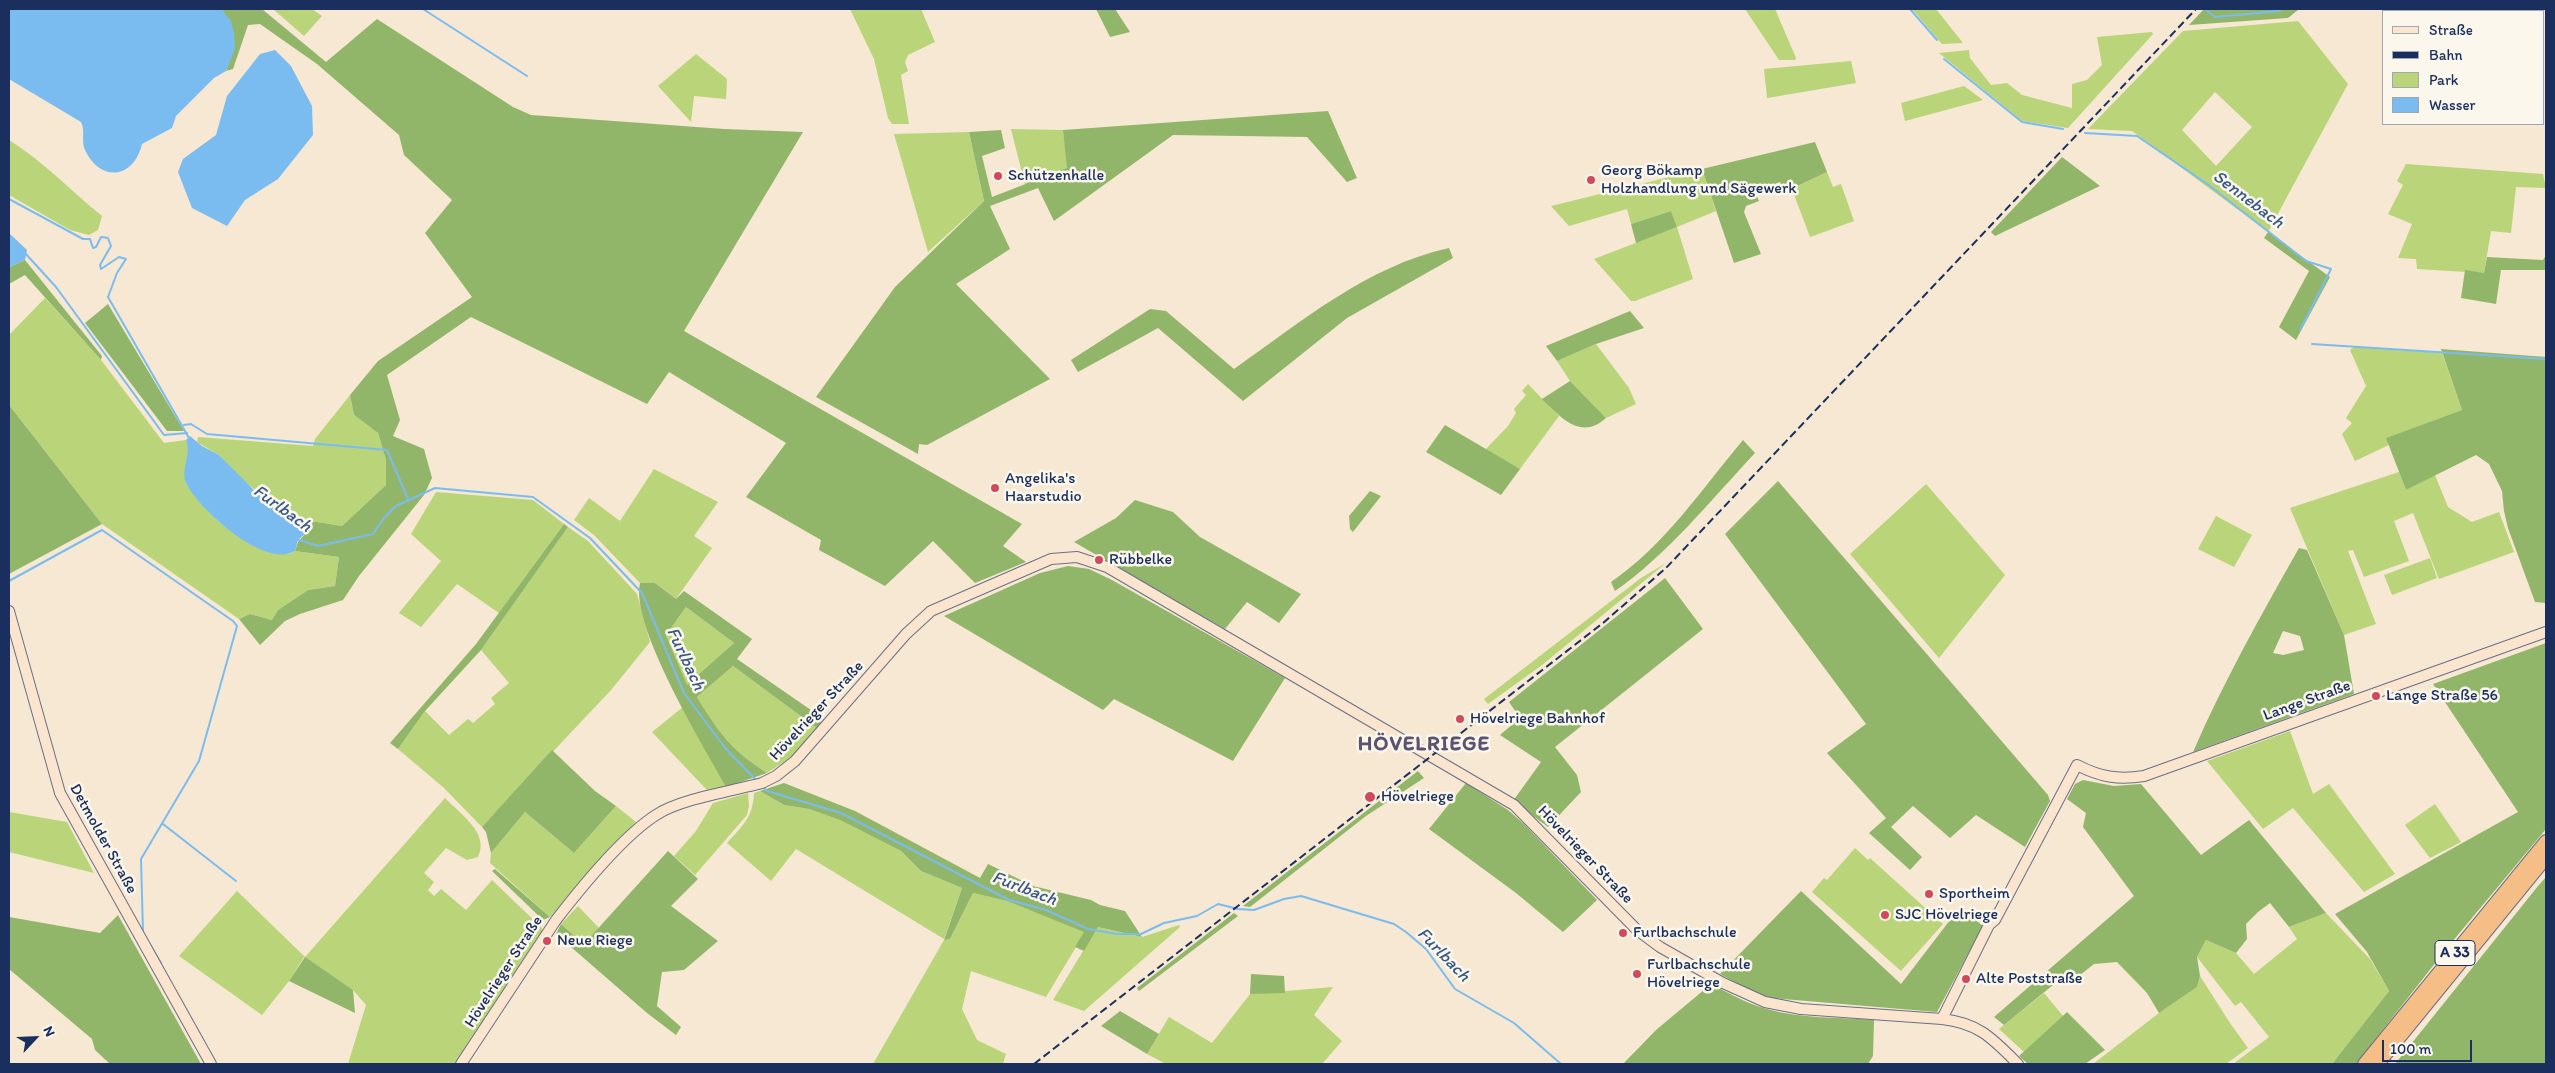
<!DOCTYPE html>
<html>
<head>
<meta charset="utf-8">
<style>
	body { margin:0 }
	#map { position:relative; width:2555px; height:1073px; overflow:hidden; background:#f6e8d2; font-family:Itim,sans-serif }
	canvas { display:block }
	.frame { position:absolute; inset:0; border:10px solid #1b2f5e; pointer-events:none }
	.legend { position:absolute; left:2382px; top:10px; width:162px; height:115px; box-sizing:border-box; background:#fbf7ec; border:1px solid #a1a7b3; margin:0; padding:6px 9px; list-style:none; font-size:15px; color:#1b2f5e }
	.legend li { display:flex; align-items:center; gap:10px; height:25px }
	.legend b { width:25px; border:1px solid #a1a7b3 }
	.north { position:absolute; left:10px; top:1013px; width:50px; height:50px; -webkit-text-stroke:4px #fbf7ec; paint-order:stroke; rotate:65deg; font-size:14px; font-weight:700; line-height:20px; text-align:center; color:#1b2f5e }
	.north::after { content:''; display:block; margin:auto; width:18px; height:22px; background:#1b2f5e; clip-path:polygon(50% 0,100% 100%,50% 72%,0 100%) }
	.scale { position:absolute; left:2382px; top:1040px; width:90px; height:22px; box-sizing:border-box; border:2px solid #1b2f5e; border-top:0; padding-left:6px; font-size:15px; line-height:18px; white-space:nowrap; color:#1b2f5e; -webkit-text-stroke:4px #fbf7ec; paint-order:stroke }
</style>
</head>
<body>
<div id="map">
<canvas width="2555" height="1073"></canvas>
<div class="frame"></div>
<ul class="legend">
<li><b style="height:6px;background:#fbe5cf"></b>Straße</li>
<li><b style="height:6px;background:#1b2f5e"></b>Bahn</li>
<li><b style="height:14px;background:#b9d479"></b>Park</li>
<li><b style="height:14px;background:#7bbcf0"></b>Wasser</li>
</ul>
<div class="north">N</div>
<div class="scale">100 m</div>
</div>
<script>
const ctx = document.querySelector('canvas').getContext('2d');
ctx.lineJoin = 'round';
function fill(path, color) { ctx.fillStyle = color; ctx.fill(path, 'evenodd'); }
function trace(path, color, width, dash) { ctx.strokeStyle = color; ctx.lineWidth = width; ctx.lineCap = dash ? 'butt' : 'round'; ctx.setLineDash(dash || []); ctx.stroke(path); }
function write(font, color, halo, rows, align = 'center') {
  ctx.font = font + ' Itim,sans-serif'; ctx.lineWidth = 5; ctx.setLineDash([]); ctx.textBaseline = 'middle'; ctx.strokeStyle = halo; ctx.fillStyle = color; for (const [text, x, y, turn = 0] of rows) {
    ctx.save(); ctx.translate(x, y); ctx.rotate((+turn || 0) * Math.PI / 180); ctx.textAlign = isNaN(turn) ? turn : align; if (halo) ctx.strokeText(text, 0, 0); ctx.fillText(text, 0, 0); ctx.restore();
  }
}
fill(new Path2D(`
	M 273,9 L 312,9 L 322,16 L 304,36 Z
	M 850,9 L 921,9 L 935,42 L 908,55 L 905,62 L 908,71 L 901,75 L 909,124 L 892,124 L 888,118 L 874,59 Z
	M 1745,9 L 1775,9 L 1796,58 L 1795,60 L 1779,60 Z
	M 1912,9 L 1936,9 L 1963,43 L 1942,44 Z
	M 2298,21 L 2348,84 L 2268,232 L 2132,131 L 2088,129 L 2183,31 ZM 2215,92 L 2252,127 L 2216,166 L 2182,130 Z
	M 2152,32 L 2153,34 L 2068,128 L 2022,121 L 1939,53 L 1969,50 L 1970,58 L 1991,85 L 2007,83 L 2022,95 L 2072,108 L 2072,84 L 2087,80 L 2102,65 L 2097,37 Z
	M 696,54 L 727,79 L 726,99 L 694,96 L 691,122 L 658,86 Z
	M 1851,61 L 1856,83 L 1767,98 L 1764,69 Z
	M 1964,86 L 1983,100 L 1905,121 L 1901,103 Z
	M 1011,129 L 1063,130 L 1068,168 L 1025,185 Z
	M 969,132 L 984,201 L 928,252 L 894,134 Z
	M 9,140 C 43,161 71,191 102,216 L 98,230 L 89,235 L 70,230 L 9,195 Z
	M 2406,164 L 2543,174 L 2546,188 L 2516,187 L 2511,233 L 2491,231 L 2484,273 L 2417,269 L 2416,259 L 2398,258 L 2412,224 L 2388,214 L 2403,185 L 2397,181 Z
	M 1702,169 L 1716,211 L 1677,227 L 1693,279 L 1635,301 L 1631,301 L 1594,259 L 1677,227 L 1671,211 L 1631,224 L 1627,209 L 1569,226 L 1551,206 Z
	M 1827,172 L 1833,187 L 1841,184 L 1854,221 L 1810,237 L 1792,189 Z
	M 45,298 L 101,360 L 164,443 L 186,440 C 192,456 181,470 187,485 C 190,490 196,496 199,500 C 227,536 248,540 289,554 L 295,551 L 339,557 L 335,586 L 308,590 L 278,610 L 272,620 L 250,614 L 239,619 L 102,524 L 9,405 L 9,335 Z
	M 1596,344 L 1629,388 L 1636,404 L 1606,418 L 1570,381 L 1557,361 Z
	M 2354,347 L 2442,353 L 2462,410 L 2387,438 L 2389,445 L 2355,461 L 2342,434 L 2352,423 L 2346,418 L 2366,386 L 2350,350 Z
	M 1528,384 L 1559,416 L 1520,469 L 1485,450 L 1508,426 L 1516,413 L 1514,409 L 1526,395 L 1522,391 Z
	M 350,395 L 354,415 L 378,433 L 386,460 L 386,485 L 342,526 L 305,520 L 291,510 L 272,503 L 244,481 L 219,455 L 197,442 L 198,437 L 313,446 L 315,439 Z
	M 654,469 L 718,502 L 694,536 L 712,548 L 676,599 L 655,583 L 640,583 L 594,535 L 574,520 L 589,498 L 620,521 Z
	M 2399,472 L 2406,490 L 2435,475 L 2448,507 L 2472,522 L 2499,512 L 2514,552 L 2439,579 L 2413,513 L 2394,521 L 2409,561 L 2364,577 L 2353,550 L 2348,551 L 2376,624 L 2344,635 L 2290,508 Z
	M 1926,484 L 2005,575 L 1939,658 L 1850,554 Z
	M 436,492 L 533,500 L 564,524 L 499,613 L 457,584 L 421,627 L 399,613 L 441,561 L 411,534 Z
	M 2216,516 L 2252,535 L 2234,567 L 2198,549 Z
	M 568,527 L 588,541 L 637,594 L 650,642 L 611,690 L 482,827 L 444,788 L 398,749 L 425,711 L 449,735 L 468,719 L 473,723 L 495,704 L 491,698 L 509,683 L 481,650 Z
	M 2430,558 L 2437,578 L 2392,595 L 2384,575 Z
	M 1666,563 L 1542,665 L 1488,704 L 1484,699 L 1641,578 Z
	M 686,607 L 734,643 L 687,686 L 666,635 Z
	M 733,666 L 817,728 L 793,756 L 767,773 C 730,749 720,734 697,697 Z
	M 683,707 L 726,787 L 707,790 L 652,732 Z
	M 2290,731 L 2313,794 L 2329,784 L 2395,874 L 2364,892 L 2293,808 L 2263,829 L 2207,761 Z
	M 760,791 L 784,805 L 809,809 L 840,820 L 901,851 L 921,871 L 962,888 L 944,939 L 796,849 L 771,881 L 727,843 C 742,826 753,818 754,793 Z
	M 748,793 L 749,806 L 747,815 L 695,875 L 674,856 L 696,831 L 713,803 Z
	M 445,798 C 460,814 490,833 478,857 L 467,860 L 446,848 L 424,873 L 434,882 L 428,890 L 434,896 L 441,889 L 466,910 L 492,880 L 542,928 L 542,932 L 457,1064 L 348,1064 L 366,1005 L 353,990 L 304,957 L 289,981 L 262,1015 L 179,956 L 237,891 L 305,957 Z
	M 2435,804 L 2461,842 L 2430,858 L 2405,825 Z
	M 616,806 L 636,822 L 550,917 L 490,863 L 491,853 L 525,812 L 574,853 Z
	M 9,812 L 67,822 L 94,873 L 9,852 Z
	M 1855,848 L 1868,860 L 1870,858 L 1943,924 L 1901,971 L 1812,892 L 1824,878 L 1827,880 Z
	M 973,893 L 1007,901 L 1085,932 L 1046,997 L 971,971 L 962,1009 L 977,1040 L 1006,1054 L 1003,1064 L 873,1064 L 944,940 L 950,939 Z
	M 578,906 L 599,928 L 584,944 L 561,924 Z
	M 2326,913 L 2370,959 L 2389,991 L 2332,1064 L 2233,1064 L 2269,1037 L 2241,1002 L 2235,1006 L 2197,957 L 2206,940 L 2236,953 L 2254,974 L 2297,939 L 2289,927 Z
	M 1179,925 L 1180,927 L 1084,1011 L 1053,1000 L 1098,927 L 1142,937 Z
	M 2200,976 L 2230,1023 L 2248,1048 L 2226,1064 L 2093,1064 L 2159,1013 L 2197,987 Z
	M 1333,987 L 1314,1015 L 1342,1041 L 1322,1064 L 1166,1064 L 1147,1054 L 1169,1017 L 1212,1043 L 1250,994 Z
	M 2044,993 L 2063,1016 L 2024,1052 L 1999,1029 Z`), '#b9d479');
fill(new Path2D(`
	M 221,9 L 262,9 L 326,62 L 377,19 L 513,107 L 531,115 L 724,129 L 803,132 L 684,331 L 1022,524 L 1003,546 L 1026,562 L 975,583 L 933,541 L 885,586 L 819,550 L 821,540 L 746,497 L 786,443 L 669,372 L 647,404 L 471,317 L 387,375 L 400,420 L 393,436 L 424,449 L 432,478 L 424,495 L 359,576 L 343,600 L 300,614 L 285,621 L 260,645 L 239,619 L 250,614 L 272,620 L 278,610 L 308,590 L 335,586 L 339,557 L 295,551 L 298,542 L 305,534 L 305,520 L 342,526 L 386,485 L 386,460 L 378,433 L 354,415 L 350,395 L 378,361 L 472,297 L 425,233 L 452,200 L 404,155 L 399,135 L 317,64 L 260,24 L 248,25 L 233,69 L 226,71 C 236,47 239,30 221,9 Z
	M 1096,9 L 1115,9 L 1130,32 L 1110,37 Z
	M 2204,9 L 2297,9 L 2298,10 L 2288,18 L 2189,25 Z
	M 1328,111 L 1357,178 L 1347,182 L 1307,137 L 1173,135 L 1054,221 L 1038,188 L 990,206 L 1010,249 L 956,284 L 1050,379 L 927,445 L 919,444 L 918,454 L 816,397 L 895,287 L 984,201 L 969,132 L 1001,130 L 1005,148 L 982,156 L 992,197 L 1067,168 L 1063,130 Z
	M 1815,142 L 1827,172 L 1785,192 L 1780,182 L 1755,192 L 1759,201 L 1746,206 L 1744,212 L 1761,254 L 1734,263 L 1702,169 Z
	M 2062,157 L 2100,186 L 1995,236 L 1991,232 Z
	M 1671,211 L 1677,227 L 1636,243 L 1631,224 Z
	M 2268,232 L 2330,277 L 2296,340 L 2279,327 L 2309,271 L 2264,238 Z
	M 1449,248 L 1453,258 L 1347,318 L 1243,401 L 1158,328 L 1078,372 L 1071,360 L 1150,309 L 1166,311 L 1234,369 C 1301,322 1367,266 1449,248 Z
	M 2546,255 L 2546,270 L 2501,270 L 2496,304 L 2461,298 L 2465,270 L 2484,273 L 2487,257 L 2543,260 Z
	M 25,260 L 102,356 L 101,360 L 25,275 L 9,284 L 9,267 Z
	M 108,304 L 184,431 L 167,431 L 85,323 Z
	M 1630,311 L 1644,328 L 1596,344 L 1557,361 L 1546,346 Z
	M 2441,349 L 2546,357 L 2546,603 L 2535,602 L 2508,528 L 2504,511 L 2502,491 L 2489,464 L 2476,455 L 2406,490 L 2386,438 L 2462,410 Z
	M 1570,381 L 1606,418 C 1581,441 1560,417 1542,399 Z
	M 9,405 L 102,524 L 9,574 Z
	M 1445,425 L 1520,469 L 1501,495 L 1426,452 Z
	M 1743,440 L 1755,453 C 1710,501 1668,554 1615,591 L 1611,582 C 1665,545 1701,490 1743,440 Z
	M 1778,481 L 2048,795 L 2050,801 L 2025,847 L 1976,815 L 1950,838 L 1913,806 L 1891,827 L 1922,857 L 1910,870 L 1869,833 L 1886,818 L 1827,753 L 1866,724 L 1725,534 Z
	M 1370,491 L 1381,496 L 1353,532 L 1350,529 L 1349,516 Z
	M 1135,500 L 1173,512 L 1200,537 L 1301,594 L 1279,623 L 1247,602 L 1225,629 L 1074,542 L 1116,518 Z
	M 564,524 L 568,527 L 481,650 L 425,711 L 398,749 L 390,743 L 476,644 Z
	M 2299,548 L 2307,550 L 2344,635 L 2354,694 L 2193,752 C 2224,681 2261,615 2299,548 ZM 2283,631 L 2300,636 L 2304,650 L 2283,655 L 2273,653 Z
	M 1068,566 L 1089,569 L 1112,580 L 1285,678 L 1233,761 L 1114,699 L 1103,710 L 944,616 L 1040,573 Z
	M 1665,578 L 1703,629 L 1555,747 L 1577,775 L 1581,792 L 1548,827 L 1513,801 L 1541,762 L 1500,735 L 1520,718 L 1509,702 Z
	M 640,583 L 655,583 L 676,599 L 684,591 L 752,639 L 737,659 L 824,719 L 817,728 L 733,666 L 697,697 C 720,734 730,749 767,773 L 726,787 C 703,745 630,626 640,583 ZM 686,607 L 734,643 L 687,685 L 666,635 Z
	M 2546,643 L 2546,829 L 2447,948 L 2356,1064 L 2332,1064 L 2389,991 L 2367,952 L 2335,914 L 2518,812 L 2433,684 Z
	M 552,750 L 595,791 L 616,806 L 574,853 L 525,812 L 491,853 L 486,832 L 482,827 Z
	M 1418,771 L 1424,778 L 1366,816 L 1250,907 L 1243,906 Z
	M 2083,780 L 2114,786 L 2141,784 L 2201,855 L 2249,820 L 2326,913 L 2289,927 L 2270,903 L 2258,912 L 2246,924 L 2247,939 L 2236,953 L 2206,940 L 2197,957 L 2200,976 L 2197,987 L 2159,1013 L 2147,993 L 2117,962 L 2094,964 L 2070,983 L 2064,976 L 2004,1025 L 1994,1017 L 2134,896 L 2083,827 L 2086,813 L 2067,799 L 2075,784 Z
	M 784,783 L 855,811 L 980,878 L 988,864 L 1033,886 L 1091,900 L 1100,905 L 1125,911 L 1142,937 L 1098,927 L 1084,951 L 1075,947 L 1084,932 L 1007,901 L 973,893 L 950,939 L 944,940 L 962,888 L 921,871 L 901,851 L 840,820 L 809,809 L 784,805 L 760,791 Z
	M 1466,783 L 1508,810 L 1524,824 L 1597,900 L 1563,932 L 1516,893 L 1429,829 Z
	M 668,851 L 698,879 L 671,906 L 718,941 L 684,970 L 662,972 L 657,1006 L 681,1027 L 676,1035 L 647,1013 L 556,934 L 561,924 L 584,944 Z
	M 495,869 L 550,917 L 543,920 L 492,871 Z
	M 2546,877 L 2546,1064 L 2395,1064 L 2538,886 Z
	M 1801,891 L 1901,984 L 1960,907 L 1983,926 L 1937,1012 L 1771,998 L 1751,991 L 1720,974 Z
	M 1234,913 L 1238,916 L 1139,991 L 1137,988 Z
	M 118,915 L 201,1064 L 110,1064 L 95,1050 L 92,1039 L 9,969 L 9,917 L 100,933 Z
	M 305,957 L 353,990 L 355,1013 L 289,981 Z
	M 1251,974 L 1284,976 L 1285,993 L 1250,994 Z
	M 1711,984 C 1729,993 1747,1004 1767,1009 C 1801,1019 1839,1017 1874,1020 L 1873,1056 L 1868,1064 L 1623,1064 L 1656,1030 Z
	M 1120,1011 L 1159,1034 L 1147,1054 L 1101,1026 Z
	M 2067,1012 L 2105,1050 L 2085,1064 L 2028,1064 L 2019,1056 Z`), '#92b669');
fill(new Path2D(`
	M 9,9 L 221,9 L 231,21 L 234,34 L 235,49 L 226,71 L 214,78 L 176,116 L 172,128 L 142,144 C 134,178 102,183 86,152 C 80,142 86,132 81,122 L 9,79 Z
	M 275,50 L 291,66 L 312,106 L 313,135 L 278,179 L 245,200 L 227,226 L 192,208 L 178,172 L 183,159 L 216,135 L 227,96 L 260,54 Z
	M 9,233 L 27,250 L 25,260 L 9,267 Z
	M 190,436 L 202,446 L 219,455 L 257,493 L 272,503 L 291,510 L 305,521 L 303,525 L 306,533 L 298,540 L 295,551 C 265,569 201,511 187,485 C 179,470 192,457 186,440 Z`), '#7bbcf0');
trace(new Path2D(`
	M 423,9 L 527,76
	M 1910,9 L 1937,40
	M 2205,9 L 2215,17 L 2280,11
	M 1944,59 L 2022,122 L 2063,129
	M 2085,133 L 2137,136 L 2210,186 L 2306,261 L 2331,269 L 2300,330
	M 9,199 L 83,239 L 90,239 L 93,248 L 96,247 L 101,237 L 108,238 L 111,246 L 100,265 L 101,269 L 119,257 L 126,259 L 117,273 L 108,297 L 189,438
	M 25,253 L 56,287 L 164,435 L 187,433
	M 2312,344 L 2546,359
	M 184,425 L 191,424 L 207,434 L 387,450 L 408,499
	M 296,539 L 318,546 L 373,534 L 384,518 L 396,506 L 435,488 L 533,497 L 590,538 L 642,593 L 684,693 L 726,749 L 756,780
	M 9,581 L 102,530 L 233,621 L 237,626 L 199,761 L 141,859 L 143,932
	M 763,787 L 767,791 L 841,813 L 1009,900 L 1046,910 L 1088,929 L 1117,934 L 1141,934 L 1164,923 L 1197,916 L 1218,904 L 1238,909 L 1254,910 L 1284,899 L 1301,896 L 1394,924 L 1406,932 L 1426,949 L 1455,989 L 1514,1023 L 1561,1064
	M 163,824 L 236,881
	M 149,943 L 161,963`), '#7bbcf0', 2);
const secondary = new Path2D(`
	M 9,611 L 60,793 L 211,1064
	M 1942,1019 L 1989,925 L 1995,920 L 2077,765 C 2100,777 2118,780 2144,776 L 2546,632
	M 461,1064 L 556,920 C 580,889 623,836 656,815 C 680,799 732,791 762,783 L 776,776 L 795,761 L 906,634 L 931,611 L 1051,559 L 1077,557 L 1107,567 L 1514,805 L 1637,930 L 1660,947 L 1723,983 L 1765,1002 L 1801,1009 L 1942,1019 C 1979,1023 1993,1039 2018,1064`);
const highway = new Path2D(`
	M 2364,1064 L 2546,841
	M 2378,1064 L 2546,858`);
trace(secondary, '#687087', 12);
trace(highway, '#687087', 14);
trace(secondary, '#fbe5cf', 10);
trace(highway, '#f6be87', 12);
trace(new Path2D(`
	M 1034,1064 L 1603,623 L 1666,568 L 2196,9`), '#1b2f5e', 2, [8, 4]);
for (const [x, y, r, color] of [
	[998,176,5,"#d1495b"],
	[1591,180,5,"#d1495b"],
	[995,488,5,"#d1495b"],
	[1099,560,5,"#d1495b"],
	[2376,696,5,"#d1495b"],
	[1460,719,5,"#d1495b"],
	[1370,797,6,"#d1495b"],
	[1929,894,5,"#d1495b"],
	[1885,915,5,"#d1495b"],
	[1623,933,5,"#d1495b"],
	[547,941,5,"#d1495b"],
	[1637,974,5,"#d1495b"],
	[1966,979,5,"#d1495b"]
]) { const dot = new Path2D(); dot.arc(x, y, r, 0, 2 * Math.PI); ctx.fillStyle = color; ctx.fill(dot); trace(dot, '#fbf7ec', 2); }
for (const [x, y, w] of [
	[2455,953,40]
]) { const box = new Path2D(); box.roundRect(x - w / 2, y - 12.5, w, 25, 4); ctx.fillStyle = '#fbf7ec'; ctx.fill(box); trace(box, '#1b2f5e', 1); }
write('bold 15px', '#1b2f5e', null, [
	["A 33",2455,953]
]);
write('16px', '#1b2f5e', '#fbf7ec', [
	["Georg Bökamp",1601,171],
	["Holzhandlung und Sägewerk",1601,189],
	["Schützenhalle",1008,176],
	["Angelika's",1005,479],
	["Haarstudio",1005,497],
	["Rübbelke",1109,560],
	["Lange Straße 56",2386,696],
	["Hövelriege Bahnhof",1470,719],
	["Hövelriege",1381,797],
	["Sportheim",1939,894],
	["SJC Hövelriege",1895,915],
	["Furlbachschule",1633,933],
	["Neue Riege",557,941],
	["Furlbachschule",1647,965],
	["Hövelriege",1647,983],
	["Alte Poststraße",1976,979]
], 'left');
write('16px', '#1b2f5e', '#fbf7ec', [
	["Lange Straße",2307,701,-20],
	["Hövelrieger Straße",817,711,-47],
	["Detmolder Straße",103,839,61],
	["Hövelrieger Straße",1585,855,46],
	["Hövelrieger Straße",504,972,-57]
]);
write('italic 18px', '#38598a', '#fbf7ec', [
	["Sennebach",2248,200,37],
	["Furlbach",282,509,36],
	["Furlbach",685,659,65],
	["Furlbach",1024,889,21],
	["Furlbach",1443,955,46]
]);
ctx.letterSpacing = '1px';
write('bold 21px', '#5d5370', '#fbf7ec', [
	["HÖVELRIEGE",1424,745]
]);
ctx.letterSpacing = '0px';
</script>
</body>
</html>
